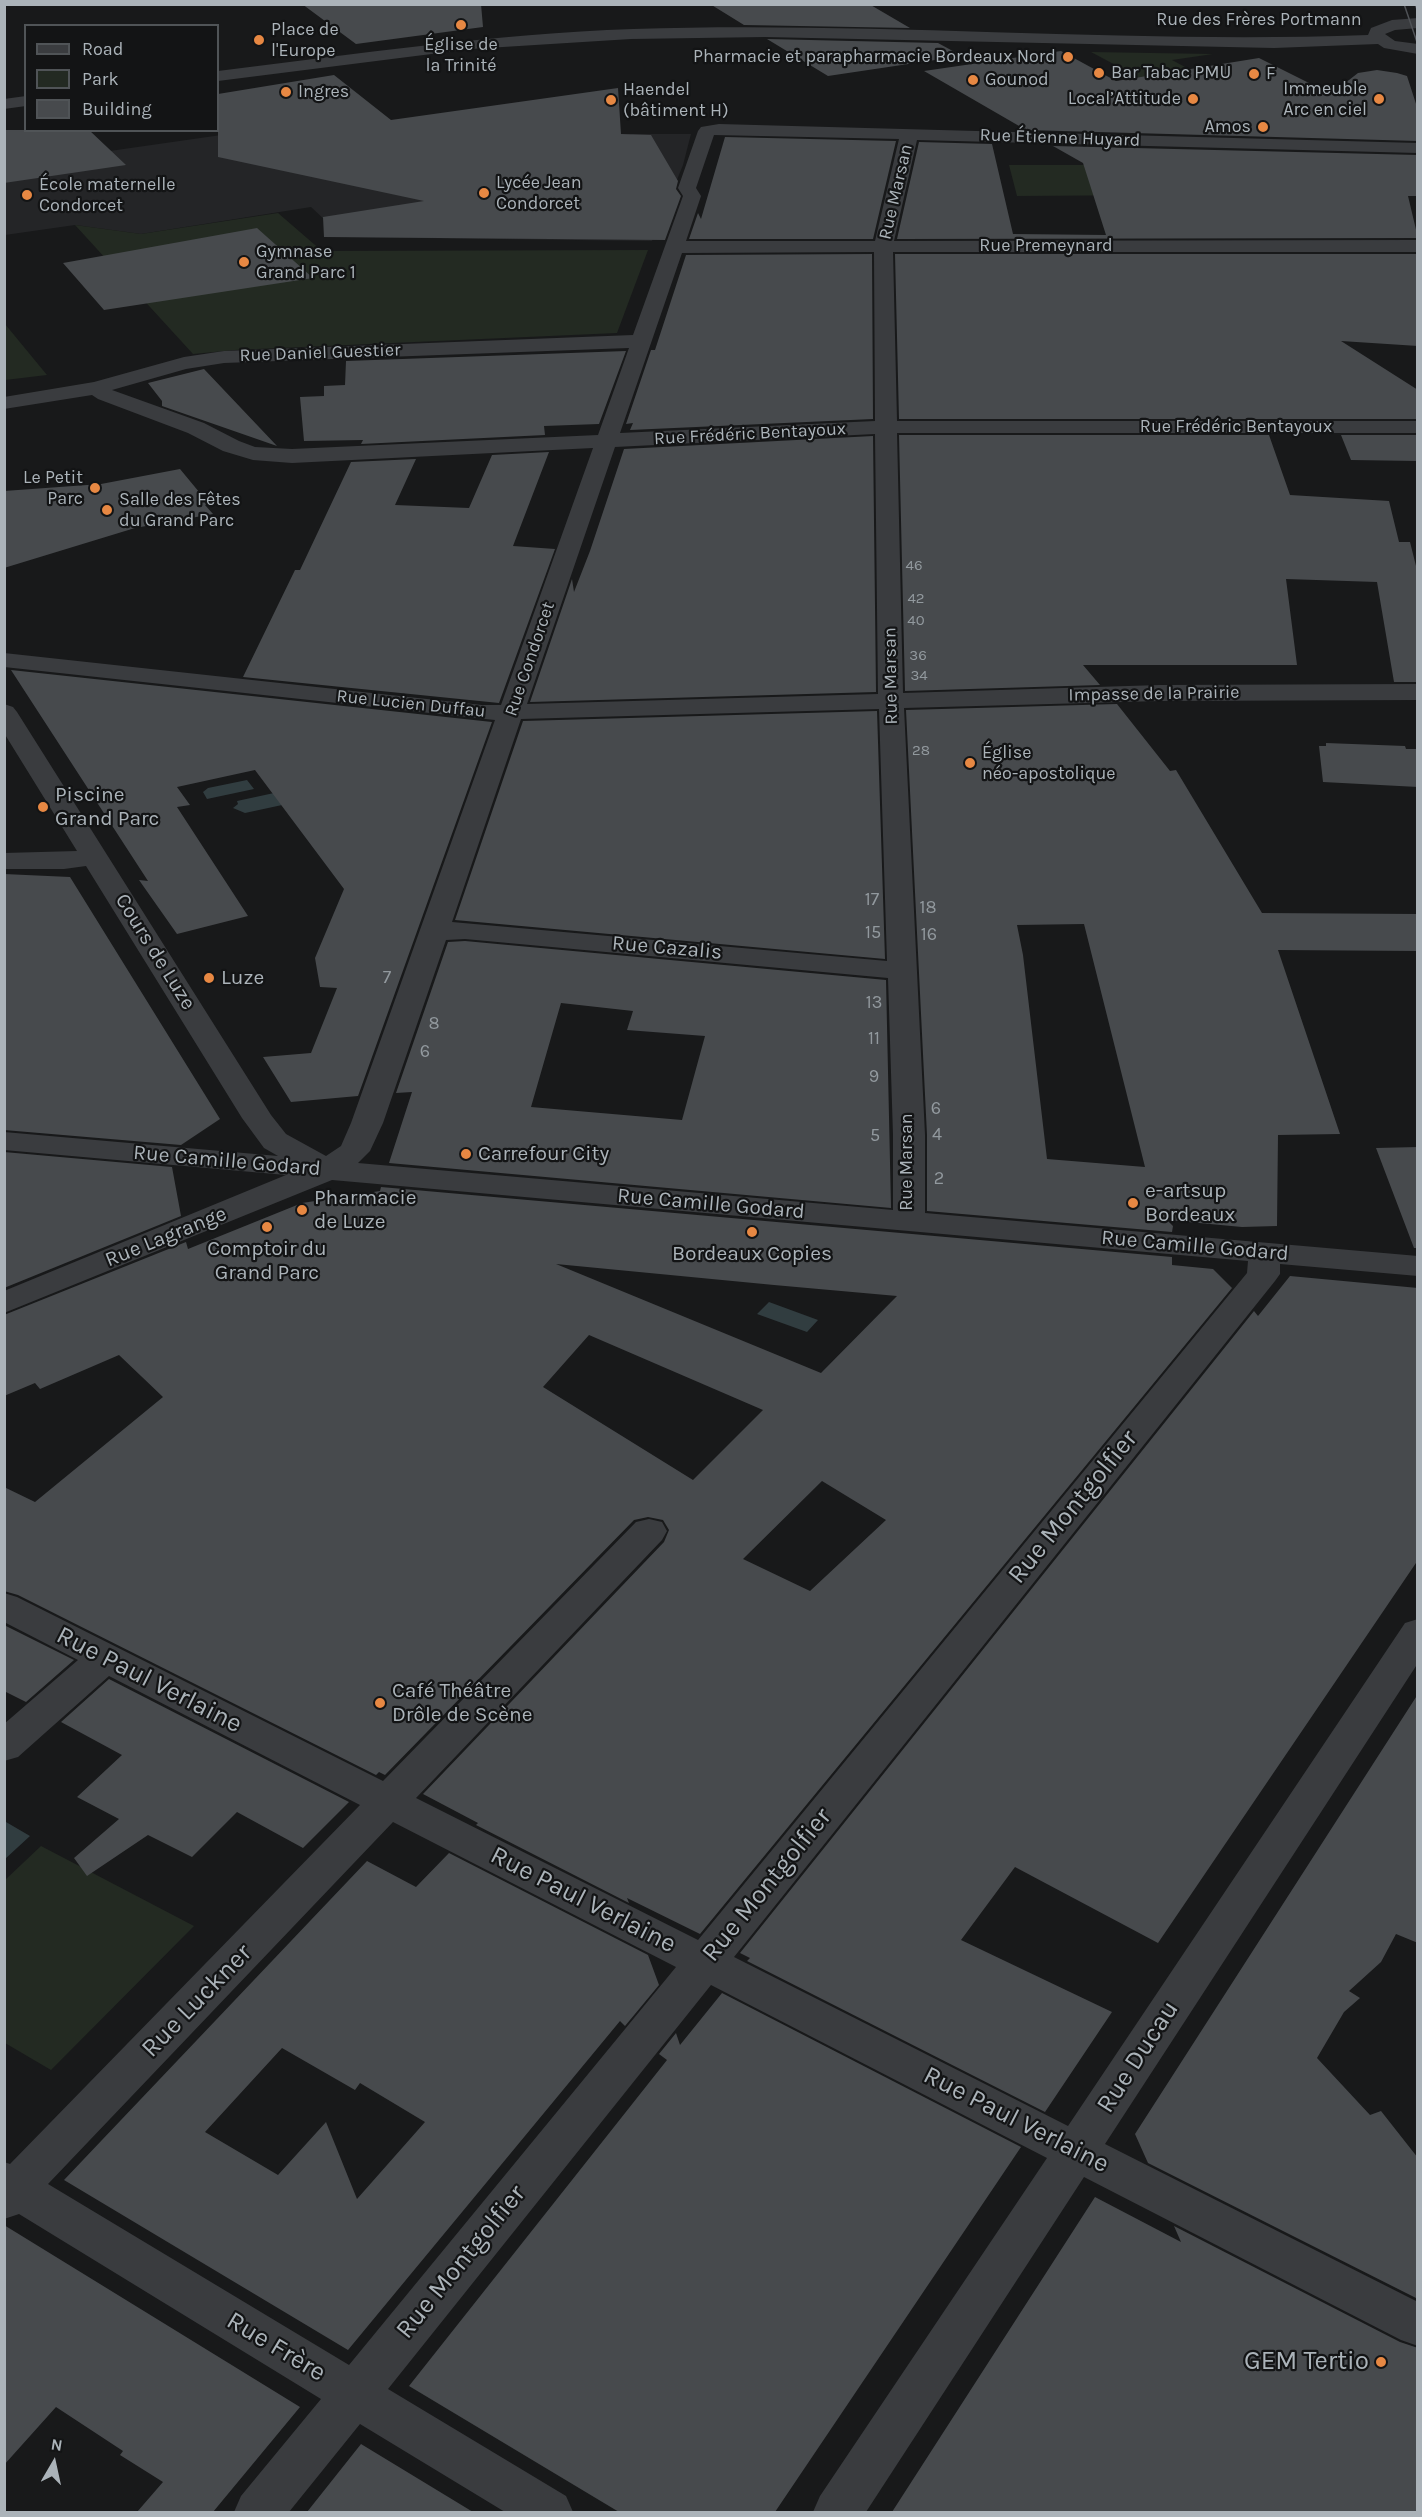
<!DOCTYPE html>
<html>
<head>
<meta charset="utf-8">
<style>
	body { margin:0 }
	#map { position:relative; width:1422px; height:2517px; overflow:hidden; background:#18191a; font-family:Karla,sans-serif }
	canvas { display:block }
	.frame { position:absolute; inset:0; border:6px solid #abb3b9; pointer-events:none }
	.legend { position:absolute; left:24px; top:24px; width:195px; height:108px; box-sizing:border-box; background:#131415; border:2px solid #505457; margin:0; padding:8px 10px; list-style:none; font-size:18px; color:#abb3b9 }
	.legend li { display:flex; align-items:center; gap:12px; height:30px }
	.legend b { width:30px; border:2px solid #505457 }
	.north { position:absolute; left:24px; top:2433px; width:60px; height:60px; -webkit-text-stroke:4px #131415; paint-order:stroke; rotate:9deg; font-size:16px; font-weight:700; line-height:24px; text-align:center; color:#abb3b9 }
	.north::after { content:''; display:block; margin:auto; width:21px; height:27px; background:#abb3b9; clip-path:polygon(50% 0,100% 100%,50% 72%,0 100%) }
</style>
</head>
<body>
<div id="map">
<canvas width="1422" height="2517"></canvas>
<div class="frame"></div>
<ul class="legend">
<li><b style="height:8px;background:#3a3c3f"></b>Road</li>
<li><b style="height:16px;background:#232a22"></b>Park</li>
<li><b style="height:16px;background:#474a4d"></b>Building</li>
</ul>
<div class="north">N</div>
</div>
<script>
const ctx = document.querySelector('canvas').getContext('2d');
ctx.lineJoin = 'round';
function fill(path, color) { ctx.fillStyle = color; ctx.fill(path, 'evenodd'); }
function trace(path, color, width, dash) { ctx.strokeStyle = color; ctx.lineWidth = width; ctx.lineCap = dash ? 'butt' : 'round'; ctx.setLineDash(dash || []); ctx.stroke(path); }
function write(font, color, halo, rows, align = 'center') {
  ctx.font = font + ' Karla,sans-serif'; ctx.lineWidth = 4.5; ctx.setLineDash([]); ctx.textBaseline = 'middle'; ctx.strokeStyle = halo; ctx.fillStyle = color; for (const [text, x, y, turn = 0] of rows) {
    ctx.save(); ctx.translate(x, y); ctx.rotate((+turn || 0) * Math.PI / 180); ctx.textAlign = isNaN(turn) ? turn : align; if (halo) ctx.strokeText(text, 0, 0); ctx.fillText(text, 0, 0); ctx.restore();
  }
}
fill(new Path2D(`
	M 305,123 L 361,174 L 632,134 L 691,134 L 683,165 L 652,241 L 343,237 L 311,207 L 141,234 L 75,225 L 5,235 L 5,166 Z`), '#242527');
fill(new Path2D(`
	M 1091,52 L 1213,54 L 1172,60 L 1202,76 L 1151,84 Z
	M 1009,165 L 1152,165 L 1164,195 L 1017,196 Z
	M 278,213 L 322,251 L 648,250 L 617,333 L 235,350 L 193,354 L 75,225 L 141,234 Z
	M 4,324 L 5,324 L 47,375 L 5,380 Z
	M 41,1846 L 194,1926 L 51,2070 L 5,2043 L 5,1880 Z`), '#232a22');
fill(new Path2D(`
	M 247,780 L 254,789 L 207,799 L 203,792 L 208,788 Z
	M 288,790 L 296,802 L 245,813 L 233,808 L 238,804 L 237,801 Z
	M 769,1302 L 818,1320 L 807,1332 L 757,1314 Z
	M 6,1822 L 30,1836 L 5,1859 L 4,1823 Z`), '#313d40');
fill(new Path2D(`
	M 302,4 L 481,4 L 483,27 L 356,44 Z
	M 710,4 L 869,4 L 910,28 L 744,25 Z
	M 767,39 L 938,43 L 962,56 L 828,76 Z
	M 1061,51 L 1116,81 L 1259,58 L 1331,94 L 1358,73 L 1377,70 L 1397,73 L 1407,76 L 1418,110 L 1418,141 L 1026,130 L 924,71 Z
	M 334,75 L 391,120 L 618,88 L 621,134 L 651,135 L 678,181 L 676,189 L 681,196 L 665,240 L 324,237 L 323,217 L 424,201 L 218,157 L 218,94 Z
	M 4,130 L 89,130 L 126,165 L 4,183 Z
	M 725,137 L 896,141 L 873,239 L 689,239 L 698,213 L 701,219 Z
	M 919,142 L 992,144 L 1013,234 L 1106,235 L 1083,163 L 1053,146 L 1418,155 L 1418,196 L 1408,196 L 1418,238 L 897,239 Z
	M 257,228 L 313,278 L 104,310 L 63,263 Z
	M 872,254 L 873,419 L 630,430 L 633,423 L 626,424 L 651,350 L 655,350 L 686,255 Z
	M 895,254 L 1418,254 L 1418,346 L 1341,341 L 1418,390 L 1418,419 L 899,419 Z
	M 626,351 L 599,424 L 544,426 L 545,435 L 361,444 L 363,440 L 304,441 L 300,397 L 324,396 L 324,386 L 345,385 L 346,361 Z
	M 204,369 L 277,446 L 162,406 L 162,401 L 148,383 Z
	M 899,435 L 1269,435 L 1290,495 L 1389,501 L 1399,542 L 1410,542 L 1418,574 L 1418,682 L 1394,682 L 1377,582 L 1286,579 L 1297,665 L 1083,665 L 1100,685 L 905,691 Z
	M 1341,435 L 1418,435 L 1418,461 L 1351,460 Z
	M 873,436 L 876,692 L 530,702 L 572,579 L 574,592 L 590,551 L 624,449 Z
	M 549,452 L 513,546 L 555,549 L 499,703 L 243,677 L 295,570 L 300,570 L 351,462 L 416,459 L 395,505 L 469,508 L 492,455 Z
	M 180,469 L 209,504 L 205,505 L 213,514 L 135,528 L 4,568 L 4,491 L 101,484 Z
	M 11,670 L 492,722 L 358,1096 L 291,1102 L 263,1057 L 311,1053 L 337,988 L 320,987 L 315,958 L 344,889 L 255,770 L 177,787 L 190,805 L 177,807 L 248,916 L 177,934 L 139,880 L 148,881 Z
	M 1117,704 L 1170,771 L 1176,770 L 1262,913 L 1418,914 L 1418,951 L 1278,950 L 1340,1134 L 1278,1135 L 1277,1226 L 1242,1227 L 1167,1220 L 1173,1226 L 1172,1232 L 927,1211 L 927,1135 L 906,710 ZM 1084,924 L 1145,1167 L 1047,1159 L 1023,955 L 1017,925 Z
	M 877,711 L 885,959 L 455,920 L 523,721 Z
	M 1326,743 L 1405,746 L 1406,749 L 1418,749 L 1418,787 L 1323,782 L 1319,746 L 1326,746 Z
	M 4,874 L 70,877 L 220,1119 L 181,1145 L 4,1130 Z
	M 465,941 L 886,980 L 891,1208 L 389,1163 L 412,1092 L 396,1093 L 448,942 ZM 561,1003 L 633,1011 L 627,1030 L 705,1036 L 682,1120 L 531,1107 Z
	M 1418,1147 L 1418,1248 L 1414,1248 L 1376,1148 Z
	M 4,1152 L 172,1167 L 181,1216 L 4,1288 Z
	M 381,1187 L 1172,1257 L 1172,1265 L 1213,1269 L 1232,1288 L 700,1934 L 627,1898 L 629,1903 L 476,1825 L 478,1823 L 423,1794 L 664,1542 L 669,1530 L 663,1520 L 648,1517 L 634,1520 L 385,1775 L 379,1772 L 376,1775 L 18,1595 L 4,1591 L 4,1487 L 35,1502 L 163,1397 L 119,1355 L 40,1389 L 35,1383 L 4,1396 L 4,1315 L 186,1242 L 188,1249 L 302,1203 L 380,1191 ZM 556,1264 L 774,1285 L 897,1296 L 821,1373 ZM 589,1335 L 763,1410 L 693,1480 L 543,1387 ZM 822,1481 L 886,1520 L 810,1591 L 743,1559 Z
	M 1290,1276 L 1418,1288 L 1418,1560 L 1158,1943 L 1015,1867 L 961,1940 L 1112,2012 L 1045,2112 L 747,1961 L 750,1958 L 740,1953 L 1254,1311 L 1258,1316 Z
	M 4,1625 L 74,1660 L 26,1702 L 4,1691 Z
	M 109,1679 L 349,1802 L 303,1848 L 237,1812 L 192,1857 L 148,1835 L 87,1876 L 74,1858 L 119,1819 L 77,1797 L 122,1755 L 61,1722 Z
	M 1418,1694 L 1418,1943 L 1396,1934 L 1381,1962 L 1349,1991 L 1360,1998 L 1344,2012 L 1317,2058 L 1370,2115 L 1381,2111 L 1418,2158 L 1418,2299 L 1148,2163 L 1135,2134 Z
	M 449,1853 L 648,1955 L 659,1985 L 625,2026 L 620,2021 L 348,2350 L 64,2180 L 367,1861 L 416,1887 ZM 282,2048 L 355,2090 L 360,2083 L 425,2122 L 357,2199 L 326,2122 L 278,2175 L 205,2132 Z
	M 722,1993 L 1021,2147 L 775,2512 L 619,2512 L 409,2386 L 667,2060 L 659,2054 L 676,2033 L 680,2045 Z
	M 1095,2197 L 1181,2242 L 1174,2226 L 1400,2342 L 1418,2348 L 1418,2512 L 892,2512 Z
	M 4,2225 L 300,2407 L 213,2512 L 137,2512 L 163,2482 L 120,2455 L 123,2451 L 56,2407 L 4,2465 Z
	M 361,2444 L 473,2512 L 307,2512 Z`), '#474a4d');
fill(new Path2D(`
	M 1418,18 L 1418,28 L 1395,30 L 1385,34 L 1395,41 L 1418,44 L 1418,54 L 1384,48 L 1378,44 L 1274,48 L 765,37 L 631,39 L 471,49 L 218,81 L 218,71 C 356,54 494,34 633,29 C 878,21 1123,44 1368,35 L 1371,28 L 1392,20 Z
	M 26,96 L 26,106 L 4,109 L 4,99 Z
	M 719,124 L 1418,143 L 1418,153 L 917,140 L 894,241 L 1418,240 L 1418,252 L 893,252 L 897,421 L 1418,421 L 1418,433 L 897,433 L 903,693 L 1160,685 L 1418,684 L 1418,700 L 1160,701 L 904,708 L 925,1135 L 925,1213 L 1418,1256 L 1418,1276 L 1280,1264 L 1280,1274 L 1275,1281 L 734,1957 L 1068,2126 L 1405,1623 L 1418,1619 L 1418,1663 L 1105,2144 L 1418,2302 L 1418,2346 L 1401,2340 L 1084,2177 L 866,2512 L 813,2512 L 820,2496 L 1047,2158 L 711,1985 L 388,2389 L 566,2496 L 573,2512 L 505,2512 L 360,2424 L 289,2512 L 234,2512 L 241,2496 L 321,2399 L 19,2214 L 4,2219 L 4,2162 L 10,2164 L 360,1805 L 109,1676 L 18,1757 L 4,1761 L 4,1724 L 78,1660 L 4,1622 L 4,1593 L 17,1597 L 383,1781 L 636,1522 L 649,1519 L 662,1522 L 667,1531 L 662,1540 L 416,1798 L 698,1940 L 1247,1273 L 1248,1261 L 332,1180 L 4,1313 L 4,1291 L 286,1175 L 4,1150 L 4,1132 L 278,1156 L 264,1148 L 242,1118 L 86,866 L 64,869 L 4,869 L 4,853 L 77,851 L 4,733 L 4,704 L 13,707 L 17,712 L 271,1115 L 286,1134 L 326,1156 L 341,1146 L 351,1123 L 495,720 L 4,667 L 4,653 L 482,705 L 501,705 L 593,448 L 292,463 L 253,460 L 223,451 L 188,433 L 98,399 L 92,395 L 4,409 L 4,397 L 94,382 L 184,357 L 224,351 L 633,335 L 683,196 L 678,188 L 698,131 L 701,127 ZM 714,135 L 899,139 L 875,241 L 686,241 L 701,196 L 696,188 ZM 874,252 L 875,421 L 620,433 L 682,253 ZM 629,348 L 598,435 L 292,449 L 255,447 L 239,441 L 204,423 L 112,390 L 186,369 L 224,363 ZM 875,434 L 878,694 L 527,704 L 615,447 ZM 879,709 L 887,961 L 452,922 L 521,719 ZM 465,939 L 888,978 L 893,1135 L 893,1210 L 358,1163 L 370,1151 L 383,1123 L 446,940 ZM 393,1822 L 676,1967 L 349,2365 L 48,2184 Z`), '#3a3c3f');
trace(new Path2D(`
	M 1404,4 L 1418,45
	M 1415,4 L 1418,12`), '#4f5256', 1.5);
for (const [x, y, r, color] of [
	[461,25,6,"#e78843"],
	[259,40,6,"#e78843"],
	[1068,57,6,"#e78843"],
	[1099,73,6,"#e78843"],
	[1254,74,6,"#e78843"],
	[973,80,6,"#e78843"],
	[286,92,6,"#e78843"],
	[1193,99,6,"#e78843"],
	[1379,99,6,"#e78843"],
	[611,100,6,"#e78843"],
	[1263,127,6,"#e78843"],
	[484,193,6,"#e78843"],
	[27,195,6,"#e78843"],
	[244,262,6,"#e78843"],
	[95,488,6,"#e78843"],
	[107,510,6,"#e78843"],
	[970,763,6,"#e78843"],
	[43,807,6,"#e78843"],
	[209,978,6,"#e78843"],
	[466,1154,6,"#e78843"],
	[1133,1203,6,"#e78843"],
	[302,1210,6,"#e78843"],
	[267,1227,6,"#e78843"],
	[752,1232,6,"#e78843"],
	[380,1703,6,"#e78843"],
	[1381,2362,6,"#e78843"]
]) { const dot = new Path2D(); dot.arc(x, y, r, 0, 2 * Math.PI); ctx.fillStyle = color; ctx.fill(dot); trace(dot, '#131415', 2); }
write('15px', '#92999e', null, [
	["46",914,566],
	["42",916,599],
	["40",916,621],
	["36",918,656],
	["34",919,676],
	["28",921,751]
]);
write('18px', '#abb3b9', '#131415', [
	["Rue des Frères Portmann",1259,20],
	["Rue Étienne Huyard",1060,138,2],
	["Rue Marsan",896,192,-77],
	["Rue Premeynard",1046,246],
	["Rue Daniel Guestier",320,353,-2],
	["Rue Frédéric Bentayoux",1236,427],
	["Rue Frédéric Bentayoux",750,434,-3],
	["Rue Condorcet",530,659,-71],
	["Rue Marsan",891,676,-91],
	["Impasse de la Prairie",1154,694,-1],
	["Rue Lucien Duffau",411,704,6],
	["Rue Marsan",907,1162,-90]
]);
write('18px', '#abb3b9', '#131415', [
	["Place de",271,30],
	["l'Europe",271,51],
	["Église de",461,45,"center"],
	["la Trinité",461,66,"center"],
	["Pharmacie et parapharmacie Bordeaux Nord",1056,57,"right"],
	["Bar Tabac PMU",1111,73],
	["F",1266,74],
	["Gounod",985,80],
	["Immeuble",1367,89,"right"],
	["Arc en ciel",1367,110,"right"],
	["Haendel",623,90],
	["(bâtiment H)",623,111],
	["Ingres",298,92],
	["Local’Attitude",1181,99,"right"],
	["Amos",1251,127,"right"],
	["Lycée Jean",496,183],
	["Condorcet",496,204],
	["École maternelle",39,185],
	["Condorcet",39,206],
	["Gymnase",256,252],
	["Grand Parc 1",256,273],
	["Le Petit",83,478,"right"],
	["Parc",83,499,"right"],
	["Salle des Fêtes",119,500],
	["du Grand Parc",119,521],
	["Église",982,753],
	["néo-apostolique",982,774]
], 'left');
write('18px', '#92999e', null, [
	["17",872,900],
	["18",928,908],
	["15",873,933],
	["16",929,935],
	["7",387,978],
	["13",874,1003],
	["8",434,1024],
	["11",874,1039],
	["6",425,1052],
	["9",874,1077],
	["6",936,1109],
	["4",937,1135],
	["5",875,1136],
	["2",939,1179]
]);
write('21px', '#abb3b9', '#131415', [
	["Piscine",55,795],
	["Grand Parc",55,819],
	["Luze",221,978],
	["Carrefour City",478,1154],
	["e-artsup",1145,1191],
	["Bordeaux",1145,1215],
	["Pharmacie",314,1198],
	["de Luze",314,1222],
	["Comptoir du",267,1249,"center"],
	["Grand Parc",267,1273,"center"],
	["Bordeaux Copies",752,1254,"center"],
	["Café Théâtre",392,1691],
	["Drôle de Scène",392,1715]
], 'left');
write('21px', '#abb3b9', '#131415', [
	["Rue Cazalis",667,948,5],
	["Cours de Luze",155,952,58],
	["Rue Camille Godard",227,1161,5],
	["Rue Camille Godard",711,1204,5],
	["Rue Lagrange",166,1237,-22],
	["Rue Camille Godard",1195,1246,5]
]);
write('26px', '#abb3b9', '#131415', [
	["Rue Montgolfier",1073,1507,-51],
	["Rue Paul Verlaine",149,1680,27],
	["Rue Montgolfier",767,1885,-51],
	["Rue Paul Verlaine",583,1900,27],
	["Rue Luckner",197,2001,-46],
	["Rue Ducau",1138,2057,-57],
	["Rue Paul Verlaine",1016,2120,27],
	["Rue Montgolfier",461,2262,-51],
	["Rue Frère",276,2347,31]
]);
write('26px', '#abb3b9', '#131415', [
	["GEM Tertio",1369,2362]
], 'right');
</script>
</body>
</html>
